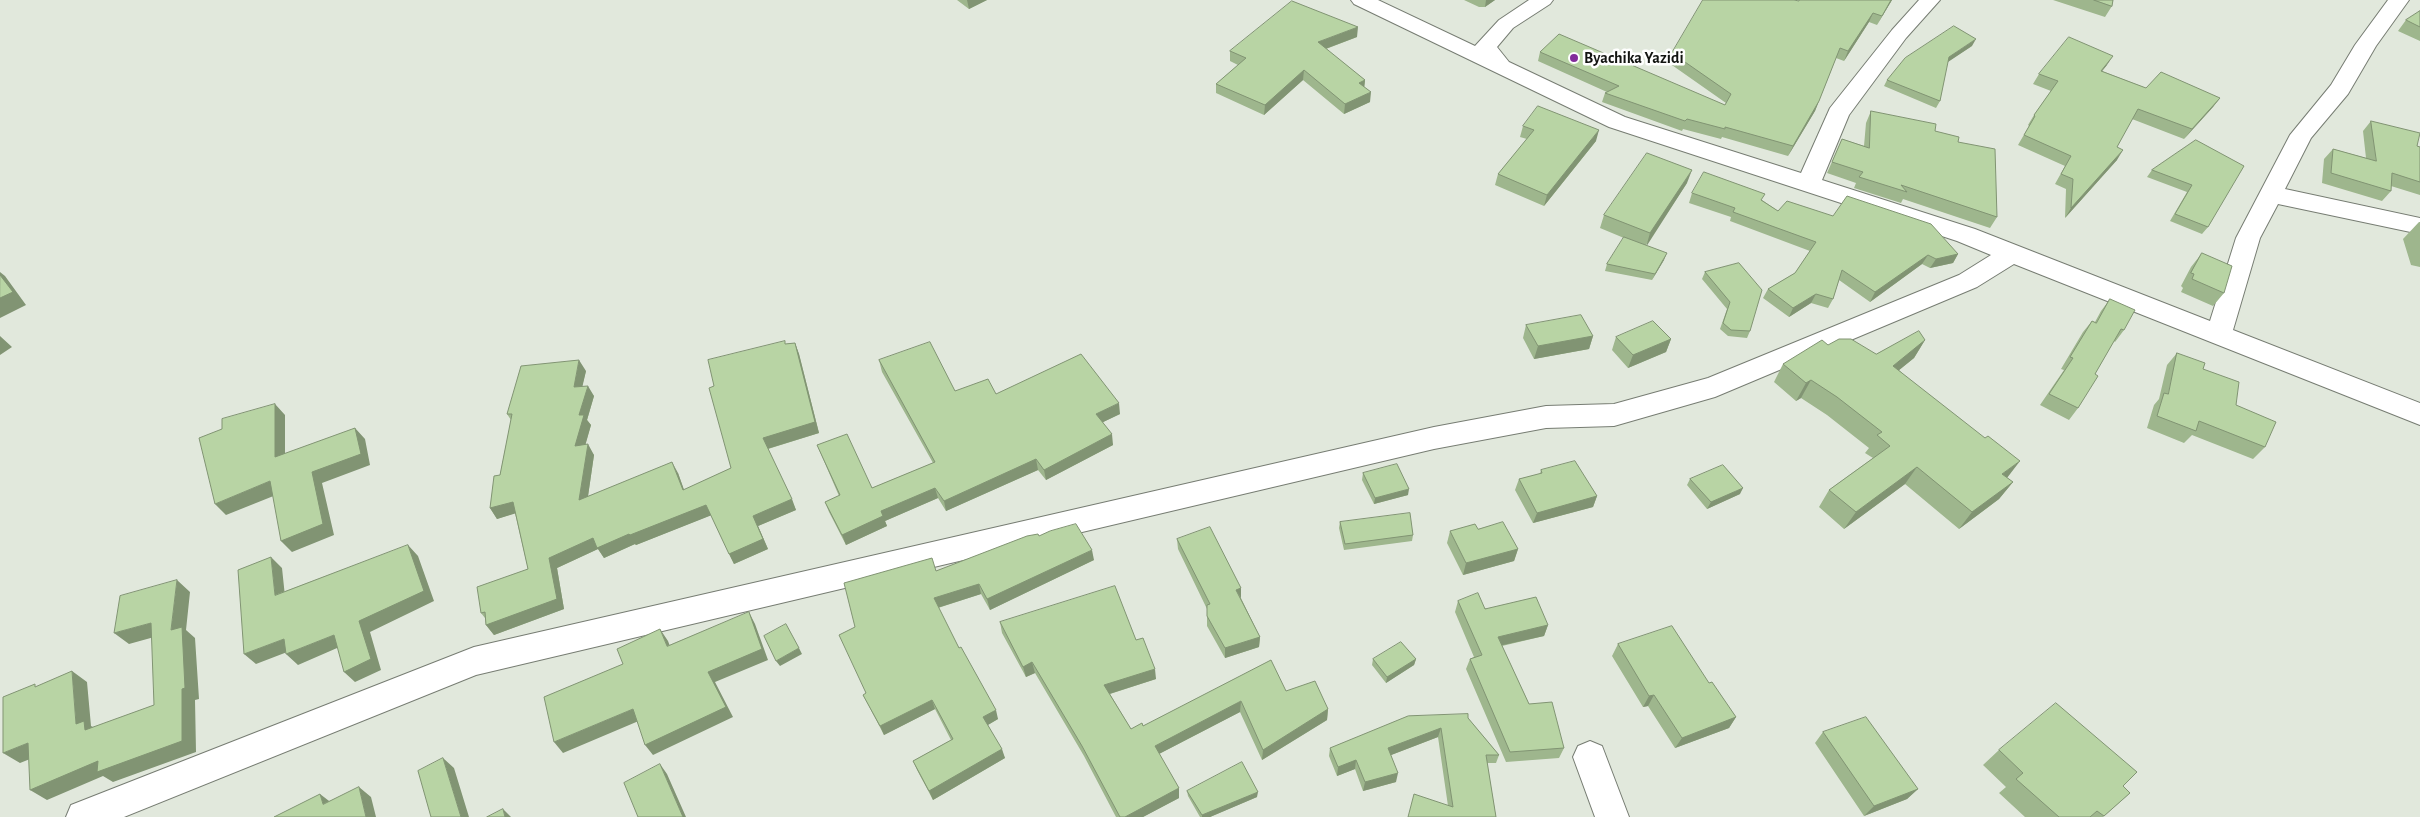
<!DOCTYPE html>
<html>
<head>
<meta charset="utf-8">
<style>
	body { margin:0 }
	canvas { display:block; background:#e1e8dc }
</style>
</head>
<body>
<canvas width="2420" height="817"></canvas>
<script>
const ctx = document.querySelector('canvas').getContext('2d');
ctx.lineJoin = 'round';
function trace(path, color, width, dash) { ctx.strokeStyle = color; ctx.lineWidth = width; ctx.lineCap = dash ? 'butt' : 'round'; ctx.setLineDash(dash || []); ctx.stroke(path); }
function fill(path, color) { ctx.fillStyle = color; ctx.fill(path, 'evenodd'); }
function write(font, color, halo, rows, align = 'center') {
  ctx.font = font + ' "Alegreya Sans",sans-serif'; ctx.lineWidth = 5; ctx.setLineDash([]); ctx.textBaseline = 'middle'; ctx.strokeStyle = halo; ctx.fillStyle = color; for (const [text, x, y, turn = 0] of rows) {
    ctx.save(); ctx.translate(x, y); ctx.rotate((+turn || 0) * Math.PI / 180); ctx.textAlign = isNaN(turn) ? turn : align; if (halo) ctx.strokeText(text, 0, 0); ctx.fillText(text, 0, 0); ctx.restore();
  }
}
const minor = new Path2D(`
	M 1351,0 L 1378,0 L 1475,46 L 1499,20 L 1529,0 L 1553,0 L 1550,4 L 1513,28 L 1497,47 L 1509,62 L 1625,117 L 1801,173 L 1830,108 L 1892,30 L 1919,0 L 1940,0 L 1906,38 L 1849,115 L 1822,180 L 1975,229 L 2210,321 L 2236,238 L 2290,135 L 2331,85 L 2355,45 L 2388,0 L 2409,0 L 2376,46 L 2348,94 L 2311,138 L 2285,189 L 2420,218 L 2420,234 L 2278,204 L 2260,238 L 2233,330 L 2420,403 L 2420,425 L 2014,264 L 1977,287 L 1715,397 L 1614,426 L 1546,428 L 1434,449 L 476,675 L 124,817 L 66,817 L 71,805 L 474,647 L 1434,427 L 1546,406 L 1614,404 L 1708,378 L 1959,275 L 1991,255 L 1957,241 L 1609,127 L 1354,4 Z
	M 1590,741 L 1602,746 L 1629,817 L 1595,817 L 1573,757 L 1578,746 Z`);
trace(minor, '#777d73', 2);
fill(minor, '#fff');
fill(new Path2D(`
	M 957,0 L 987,0 L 969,9 Z
	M 1464,0 L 1495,0 L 1485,7 L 1479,7 Z
	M 1799,0 L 1892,0 L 1877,25 L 1869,22 L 1844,61 L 1836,58 L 1815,111 L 1788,156 L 1722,137 L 1721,139 L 1683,129 L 1682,131 L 1602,102 L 1605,93 L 1607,92 L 1538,61 L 1540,52 L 1725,105 L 1726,103 L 1669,63 L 1672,53 L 1799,1 Z
	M 2053,0 L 2113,0 L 2112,6 L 2105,17 Z
	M 2420,11 L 2420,41 L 2398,31 L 2406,20 Z
	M 1357,37 L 1326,49 L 1365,80 L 1364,87 L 1370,102 L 1344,114 L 1303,80 L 1264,115 L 1216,93 L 1216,84 L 1238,65 L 1230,61 L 1230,51 Z
	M 1972,46 L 1947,62 L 1940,101 L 1936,108 L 1884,86 L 1887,80 Z
	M 2107,65 L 2102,71 L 2146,88 L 2220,98 L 2213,107 L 2184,139 L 2132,119 L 2117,147 L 2117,160 L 2065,218 L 2066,189 L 2055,184 L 2065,166 L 2018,145 L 2029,126 L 2028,125 L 2034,115 L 2051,91 L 2033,84 L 2039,74 Z
	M 1871,111 L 1935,131 L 1958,142 L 1997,217 L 1990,228 L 1903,199 L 1901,203 L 1854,188 L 1856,183 L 1827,173 L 1842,139 L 1864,146 L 1866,123 Z
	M 2371,121 L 2417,146 L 2420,147 L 2420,195 L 2391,186 L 2391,191 L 2382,201 L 2322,183 L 2324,159 L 2333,149 L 2366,158 L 2363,131 Z
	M 1523,126 L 1596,141 L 1544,206 L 1495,185 L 1498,174 L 1527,139 L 1520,137 Z
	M 2196,140 L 2208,227 L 2202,234 L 2170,221 L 2187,192 L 2147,177 L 2152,170 Z
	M 1687,183 L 1646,245 L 1664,260 L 1652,280 L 1605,271 L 1607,264 L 1624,238 L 1600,228 L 1604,215 Z
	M 1692,193 L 1762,200 L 1778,211 L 1833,216 L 1958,254 L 1953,263 L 1930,268 L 1922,264 L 1870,302 L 1839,280 L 1833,299 L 1828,308 L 1811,303 L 1789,317 L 1763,298 L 1768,289 L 1795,273 L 1810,251 L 1730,221 L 1731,217 L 1689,203 Z
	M 2419,222 L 2420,222 L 2420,267 L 2411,265 L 2403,239 Z
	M 2202,253 L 2224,293 L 2213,306 L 2181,292 L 2183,288 L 2181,286 L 2191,267 Z
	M 1739,263 L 1750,331 L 1747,338 L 1728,336 L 1720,329 L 1727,309 L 1702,279 L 1705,272 Z
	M 2110,299 L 2124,330 L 2115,342 L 2114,341 L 2095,374 L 2078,408 L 2069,420 L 2040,405 L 2064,370 L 2061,369 L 2083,332 L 2092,321 L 2095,322 L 2101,311 Z
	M 1526,325 L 1593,336 L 1589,349 L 1534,359 L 1523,338 Z
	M 1616,337 L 1671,339 L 1666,352 L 1628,368 L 1612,350 Z
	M 1925,340 L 1914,358 L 1899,370 L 2007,478 L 2013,482 L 1999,499 L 1959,529 L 1905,484 L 1844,529 L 1819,507 L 1829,490 L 1873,458 L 1865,453 L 1869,448 L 1827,415 L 1801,398 L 1796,401 L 1774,382 L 1783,364 L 1828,345 L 1876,354 Z
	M 795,343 L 799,354 L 819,433 L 768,449 L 796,510 L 758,526 L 768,549 L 734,564 L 711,515 L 636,545 L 635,544 L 604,558 L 598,549 L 557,568 L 564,609 L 494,635 L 486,625 L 485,618 L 481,613 L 528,569 L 515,513 L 497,519 L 490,508 L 500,475 L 511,420 L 507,414 L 586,371 L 582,386 L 594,396 L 587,420 L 591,425 L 585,445 L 594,455 L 588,496 L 678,473 L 684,490 L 731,468 L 714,386 L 786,344 Z
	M 2177,353 L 2203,369 L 2236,405 L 2265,447 L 2253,459 L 2192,435 L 2184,443 L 2147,428 L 2154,405 L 2159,399 L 2167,365 Z
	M 879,360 L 955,391 L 996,394 L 1120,414 L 1103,422 L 1113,445 L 1046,480 L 1038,470 L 946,511 L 938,498 L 885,521 L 887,526 L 846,545 L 829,512 L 825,502 L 839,496 L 817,445 L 872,488 L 933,463 L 882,372 Z
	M 1541,470 L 1597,496 L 1593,507 L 1533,523 L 1515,490 L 1519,479 L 1540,474 Z
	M 1363,473 L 1408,495 L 1374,504 L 1362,480 Z
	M 1690,479 L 1740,494 L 1707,509 L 1687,485 Z
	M 1340,522 L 1413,535 L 1412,541 L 1344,550 L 1339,528 Z
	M 1478,529 L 1518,549 L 1514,561 L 1463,575 L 1447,543 L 1450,531 Z
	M 1039,536 L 1094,560 L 990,610 L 981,594 L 938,608 L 959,648 L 998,719 L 988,725 L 1005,758 L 933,800 L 917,770 L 913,761 L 951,740 L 935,709 L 884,735 L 863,695 L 866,694 L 855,627 L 936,571 Z
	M 1177,539 L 1241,588 L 1241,598 L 1260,637 L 1259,647 L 1225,658 L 1207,626 L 1207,609 L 1178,549 Z
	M 1458,601 L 1548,625 L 1544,636 L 1502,646 L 1529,704 L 1564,748 L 1559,758 L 1506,762 L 1466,669 L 1470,659 L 1474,657 L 1455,612 Z
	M 1000,622 L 1136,640 L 1156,679 L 1110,694 L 1131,729 L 1286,691 L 1328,709 L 1327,720 L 1262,760 L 1240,712 L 1159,754 L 1179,798 L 1143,817 L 1116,817 L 1084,756 L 1035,673 L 1026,677 L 1002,633 Z
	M 1618,644 L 1709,683 L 1736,717 L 1729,728 L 1675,748 L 1648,706 L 1643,707 L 1612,656 Z
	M 1373,659 L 1416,659 L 1414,665 L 1386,683 L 1372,665 Z
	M 1468,718 L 1499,755 L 1496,763 L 1487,763 L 1496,817 L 1448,806 L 1438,737 L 1391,755 L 1396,782 L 1363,791 L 1355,769 L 1337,776 L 1329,756 L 1330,748 Z
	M 1823,732 L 1918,789 L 1907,799 L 1864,816 L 1815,743 Z
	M 1999,750 L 2123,786 L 2130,793 L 2103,817 L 2025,817 L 1999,793 L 2006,787 L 1983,765 Z
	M 1187,791 L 1257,797 L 1210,817 L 1200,817 L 1188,796 Z`), '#9eb68d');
fill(new Path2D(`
	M 967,0 L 987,0 L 969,9 Z
	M 1486,0 L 1495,0 L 1485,7 Z
	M 1891,0 L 1892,0 L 1877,25 L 1882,16 Z
	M 1873,13 L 1869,22 L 1844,61 L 1848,51 Z
	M 1358,27 L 1357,37 L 1317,52 L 1318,42 Z
	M 1976,39 L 1972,46 L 1945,64 L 1949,57 Z
	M 2113,56 L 2107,65 L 2094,81 L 2101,71 Z
	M 1304,70 L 1303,80 L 1264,115 L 1265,105 Z
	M 1365,80 L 1364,90 L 1359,83 Z
	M 1371,92 L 1370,102 L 1344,114 L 1345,104 Z
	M 2220,98 L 2213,107 L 2184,139 L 2192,129 Z
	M 1819,101 L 1815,111 L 1788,156 L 1793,146 Z
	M 1599,130 L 1596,141 L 1544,206 L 1547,195 Z
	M 2123,150 L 2117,160 L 2065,218 L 2071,208 Z
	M 1692,170 L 1687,183 L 1646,247 L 1650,233 Z
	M 1667,253 L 1664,260 L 1652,280 L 1655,274 Z
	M 1958,254 L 1953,263 L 1930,268 L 1936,259 Z
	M 1928,255 L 1922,264 L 1870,302 L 1875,292 Z
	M 0,272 L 5,276 L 26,305 L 0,318 Z
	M 1816,294 L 1811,303 L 1789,317 L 1793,308 Z
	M 0,336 L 12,347 L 0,355 Z
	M 1593,336 L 1589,349 L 1534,359 L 1538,346 Z
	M 1671,339 L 1666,352 L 1628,368 L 1633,355 Z
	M 1925,340 L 1914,358 L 1882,384 L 1893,366 Z
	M 795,343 L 799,354 L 819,433 L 767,449 L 763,438 Z
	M 579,360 L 586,371 L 580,397 L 574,387 Z
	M 1811,380 L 1801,398 L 1796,401 L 1806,383 Z
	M 588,386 L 594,396 L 587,420 L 591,425 L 582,457 L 575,446 L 579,415 Z
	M 1119,403 L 1120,414 L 1097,425 L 1096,414 Z
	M 275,404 L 285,415 L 285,469 L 275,457 Z
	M 355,428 L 365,439 L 370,465 L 322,483 L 334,535 L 292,552 L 281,541 L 312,472 Z
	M 1112,434 L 1113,445 L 1046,480 L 1044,470 Z
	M 588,444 L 594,455 L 586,510 L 579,500 Z
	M 1036,459 L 1038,470 L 946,511 L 944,501 Z
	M 2020,461 L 2007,478 L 2002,474 Z
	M 672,462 L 678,473 L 688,501 L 683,490 Z
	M 1917,467 L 1905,484 L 1844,529 L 1856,512 Z
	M 270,481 L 281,493 L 226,515 L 215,504 Z
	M 2013,482 L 1999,499 L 1959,529 L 1972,512 Z
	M 935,488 L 938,498 L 885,521 L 887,526 L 846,545 L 842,535 L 881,511 Z
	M 1743,488 L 1740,494 L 1707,509 L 1711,502 Z
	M 1409,489 L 1408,495 L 1374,504 L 1375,498 Z
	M 1597,496 L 1593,507 L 1533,523 L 1537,513 Z
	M 792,499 L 796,510 L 758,526 L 768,549 L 734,564 L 729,554 L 753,516 Z
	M 513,502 L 520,512 L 497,519 L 490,508 Z
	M 706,505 L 712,515 L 636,545 L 635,544 L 604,558 L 598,549 L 557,568 L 564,609 L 494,635 L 486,625 L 549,558 L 593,538 L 629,534 Z
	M 408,545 L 418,556 L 434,601 L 370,632 L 381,670 L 355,682 L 344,672 L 359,621 Z
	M 1518,549 L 1514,561 L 1463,575 L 1466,563 Z
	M 1092,550 L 1094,560 L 990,610 L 987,599 Z
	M 271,557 L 282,568 L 286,606 L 275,595 Z
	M 177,580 L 190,592 L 186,630 L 195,638 L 199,699 L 195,700 L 196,752 L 113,782 L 103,776 L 47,800 L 30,790 L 182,689 L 171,630 Z
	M 979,584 L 981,594 L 937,608 L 934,598 Z
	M 1241,588 L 1241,598 L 1236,590 Z
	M 749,612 L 755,624 L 768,660 L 715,682 L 733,717 L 653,755 L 645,745 L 708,672 Z
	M 151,623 L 165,634 L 129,644 L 114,633 Z
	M 1548,625 L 1544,636 L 1494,647 L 1498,637 Z
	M 660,629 L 668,641 L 674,657 L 667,646 Z
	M 334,635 L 344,645 L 298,665 L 286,654 Z
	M 1260,637 L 1259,647 L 1225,658 L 1225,648 Z
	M 284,639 L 295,649 L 256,664 L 244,654 Z
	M 799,648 L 802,654 L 780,666 L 776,661 Z
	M 1416,659 L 1414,665 L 1386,683 L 1387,677 Z
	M 1032,662 L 1035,673 L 1026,677 L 1023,667 Z
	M 1155,669 L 1156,679 L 1106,695 L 1104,685 Z
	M 72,671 L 87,682 L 91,726 L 100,731 L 100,740 L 76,724 Z
	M 1654,695 L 1648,706 L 1643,707 L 1649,696 Z
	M 932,700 L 935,709 L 884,735 L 880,726 Z
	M 1241,701 L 1240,712 L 1155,756 L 1155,746 Z
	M 633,709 L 641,720 L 563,753 L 554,742 Z
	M 1328,709 L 1327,720 L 1262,760 L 1263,750 Z
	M 996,710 L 998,719 L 986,726 L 983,717 Z
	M 1736,717 L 1729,728 L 1675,748 L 1682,738 Z
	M 1441,728 L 1438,737 L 1386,757 L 1388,748 Z
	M 28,743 L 45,753 L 20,763 L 3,753 Z
	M 1002,749 L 1005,758 L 933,800 L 929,791 Z
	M 443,758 L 454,768 L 469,817 L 461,817 Z
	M 1356,760 L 1355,769 L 1337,776 L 1338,767 Z
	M 660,764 L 667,774 L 686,817 L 683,817 Z
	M 1398,773 L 1396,782 L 1363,791 L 1365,782 Z
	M 359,787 L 371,797 L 376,817 L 366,817 Z
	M 1179,788 L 1179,798 L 1143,817 L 1125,817 Z
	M 1918,789 L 1907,799 L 1864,816 L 1874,806 Z
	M 1258,792 L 1257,797 L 1210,817 L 1202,817 L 1202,815 Z
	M 320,794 L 333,804 L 323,804 Z
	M 503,809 L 511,817 L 505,817 Z`), '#819473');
const building = new Path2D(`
	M 1703,0 L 1794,0 L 1799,1 L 1799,0 L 1891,0 L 1882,16 L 1873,13 L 1848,51 L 1840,48 L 1819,101 L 1793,146 L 1725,127 L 1725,129 L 1687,119 L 1685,121 L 1605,93 L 1619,86 L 1540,52 L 1559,34 L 1725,105 L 1731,94 L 1672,53 Z
	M 2094,0 L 2113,0 L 2112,6 Z
	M 1292,1 L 1358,27 L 1318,42 L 1365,80 L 1359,83 L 1371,92 L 1345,104 L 1304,70 L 1265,105 L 1216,84 L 1246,58 L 1230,51 Z
	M 2420,11 L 2420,27 L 2406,20 Z
	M 1954,26 L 1976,39 L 1949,57 L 1940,101 L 1887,80 L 1905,58 Z
	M 2069,37 L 2113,56 L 2101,71 L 2146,88 L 2161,72 L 2220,98 L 2192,129 L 2138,109 L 2117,147 L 2123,150 L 2071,208 L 2073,179 L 2061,174 L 2071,156 L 2024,135 L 2035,116 L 2034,115 L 2058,81 L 2039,74 Z
	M 1538,106 L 1599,130 L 1547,195 L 1498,174 L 1534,130 L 1523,126 Z
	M 1871,111 L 1936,124 L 1935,131 L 1959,137 L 1958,142 L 1995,149 L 1997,217 L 1901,185 L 1907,192 L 1859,177 L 1863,172 L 1832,162 L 1842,139 L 1869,148 Z
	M 2371,121 L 2420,133 L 2417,146 L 2420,147 L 2420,182 L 2392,173 L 2391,191 L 2331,173 L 2333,149 L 2376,161 Z
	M 2196,140 L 2244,166 L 2208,227 L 2175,214 L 2192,185 L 2152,170 Z
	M 1647,153 L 1692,170 L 1650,233 L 1604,215 Z
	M 1704,172 L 1765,194 L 1761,200 L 1778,211 L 1787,201 L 1833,216 L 1847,196 L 1931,224 L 1958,254 L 1936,259 L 1928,255 L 1875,292 L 1842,270 L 1833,299 L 1816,294 L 1793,308 L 1768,289 L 1795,273 L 1816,242 L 1733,212 L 1735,208 L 1692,193 Z
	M 1624,237 L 1667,253 L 1655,274 L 1607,264 Z
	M 2202,253 L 2232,266 L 2224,293 L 2192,279 L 2194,274 L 2191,273 Z
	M 1739,263 L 1762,290 L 1750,331 L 1731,330 L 1723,323 L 1730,302 L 1705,272 Z
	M 0,275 L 13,292 L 0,298 Z
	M 2110,299 L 2135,310 L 2124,330 L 2121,329 L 2095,374 L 2098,376 L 2078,408 L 2049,394 L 2073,358 L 2070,357 L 2092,321 L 2096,323 Z
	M 1581,315 L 1593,336 L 1538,346 L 1526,325 Z
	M 1653,321 L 1671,339 L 1633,355 L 1616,337 Z
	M 1919,331 L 1925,340 L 1893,366 L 1985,438 L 1988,436 L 2020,461 L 2002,474 L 2013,482 L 1972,512 L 1917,467 L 1856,512 L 1829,490 L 1890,446 L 1877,435 L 1882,432 L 1837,397 L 1811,380 L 1806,383 L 1783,364 L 1822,340 L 1828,345 L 1839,339 L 1851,339 L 1876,354 Z
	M 785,341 L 785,344 L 795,343 L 815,422 L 763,438 L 792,499 L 753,516 L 763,539 L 729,554 L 706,505 L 630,535 L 629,534 L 597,548 L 593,538 L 549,558 L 557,599 L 486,625 L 485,612 L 481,613 L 477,587 L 528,569 L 513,502 L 490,508 L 494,476 L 500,475 L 512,414 L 507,414 L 521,366 L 579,360 L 574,387 L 588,386 L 579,415 L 584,415 L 575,446 L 588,444 L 579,500 L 672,462 L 683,490 L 731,468 L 709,388 L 714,386 L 708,360 Z
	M 930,342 L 955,391 L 988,379 L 996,394 L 1081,354 L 1119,403 L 1096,414 L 1112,434 L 1044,470 L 1036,459 L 944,501 L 935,488 L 881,511 L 883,516 L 842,535 L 825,502 L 840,495 L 817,445 L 847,434 L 872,488 L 935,462 L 879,360 Z
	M 2177,353 L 2205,363 L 2203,369 L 2239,382 L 2236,405 L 2276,422 L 2265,447 L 2199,421 L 2196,431 L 2157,416 L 2164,393 L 2168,394 Z
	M 275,404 L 275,457 L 355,428 L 361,454 L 312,472 L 323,524 L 281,541 L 270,481 L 215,504 L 199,438 L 222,429 L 222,419 Z
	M 1575,461 L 1597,496 L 1537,513 L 1519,479 L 1542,473 L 1541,470 Z
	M 1397,464 L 1409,489 L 1375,498 L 1363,473 Z
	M 1723,465 L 1743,488 L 1711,502 L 1690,479 Z
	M 1410,513 L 1413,535 L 1345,544 L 1340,522 Z
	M 1503,522 L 1518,549 L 1466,563 L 1450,531 L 1475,524 L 1478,529 Z
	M 1076,524 L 1092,550 L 987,599 L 979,584 L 934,598 L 959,648 L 961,647 L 996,710 L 983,717 L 1002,749 L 929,791 L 913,761 L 953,739 L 932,700 L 880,726 L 863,695 L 866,693 L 839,635 L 855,627 L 844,583 L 932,558 L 936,571 L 1027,536 L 1038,534 L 1039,536 L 1050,531 Z
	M 1210,527 L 1241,588 L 1236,590 L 1260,637 L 1225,648 L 1207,616 L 1207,605 L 1210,604 L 1177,539 Z
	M 408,545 L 424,591 L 359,621 L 371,659 L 344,672 L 334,635 L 286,654 L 284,639 L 244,654 L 238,570 L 271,557 L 275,595 Z
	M 177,580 L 171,630 L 182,627 L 185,688 L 182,689 L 182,741 L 97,772 L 98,761 L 30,790 L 28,743 L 3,753 L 3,697 L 35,684 L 35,687 L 72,671 L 76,724 L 84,721 L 85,730 L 154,705 L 151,623 L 114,633 L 120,596 Z
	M 1115,586 L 1136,640 L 1143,638 L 1155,669 L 1104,685 L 1131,729 L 1142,723 L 1143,726 L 1271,660 L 1286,691 L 1315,681 L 1328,709 L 1263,750 L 1241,701 L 1155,746 L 1179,788 L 1125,817 L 1120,817 L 1082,746 L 1032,662 L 1023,667 L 1000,622 Z
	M 1478,593 L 1485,609 L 1536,597 L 1548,625 L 1498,637 L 1529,704 L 1552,702 L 1564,748 L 1510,752 L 1470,659 L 1482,655 L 1458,601 Z
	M 749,612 L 762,649 L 708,672 L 726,707 L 645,745 L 633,709 L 554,742 L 544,697 L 623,664 L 617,649 L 660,629 L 667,646 Z
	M 786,624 L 799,648 L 776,661 L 764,636 Z
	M 1672,626 L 1709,683 L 1712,682 L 1736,717 L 1682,738 L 1654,695 L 1649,696 L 1618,644 Z
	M 1401,642 L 1416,659 L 1387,677 L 1373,659 Z
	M 2056,703 L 2137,772 L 2123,786 L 2130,793 L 2104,816 L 2097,811 L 2090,817 L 2059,817 L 2016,779 L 2023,773 L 1999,750 Z
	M 1468,714 L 1468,718 L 1499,755 L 1486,755 L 1496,817 L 1408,817 L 1414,794 L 1453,807 L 1441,728 L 1388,748 L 1398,773 L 1365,782 L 1356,760 L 1338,767 L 1330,748 L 1408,716 Z
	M 1866,717 L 1918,789 L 1874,806 L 1823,732 Z
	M 443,758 L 461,817 L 431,817 L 418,771 Z
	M 1242,762 L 1258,792 L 1202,815 L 1187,791 Z
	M 660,764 L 683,817 L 638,817 L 624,783 Z
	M 359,787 L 366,817 L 274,817 L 320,794 L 323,804 Z
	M 503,809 L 505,817 L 487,817 Z`);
fill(building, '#b8d4a4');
trace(building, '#819473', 1);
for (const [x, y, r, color] of [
	[1574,58,5,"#822c9a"]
]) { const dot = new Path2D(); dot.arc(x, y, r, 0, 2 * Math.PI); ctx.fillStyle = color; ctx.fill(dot); trace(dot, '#fff', 2); }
write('bold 16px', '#121411', '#fff', [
	["Byachika Yazidi",1584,58]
], 'left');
</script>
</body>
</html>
